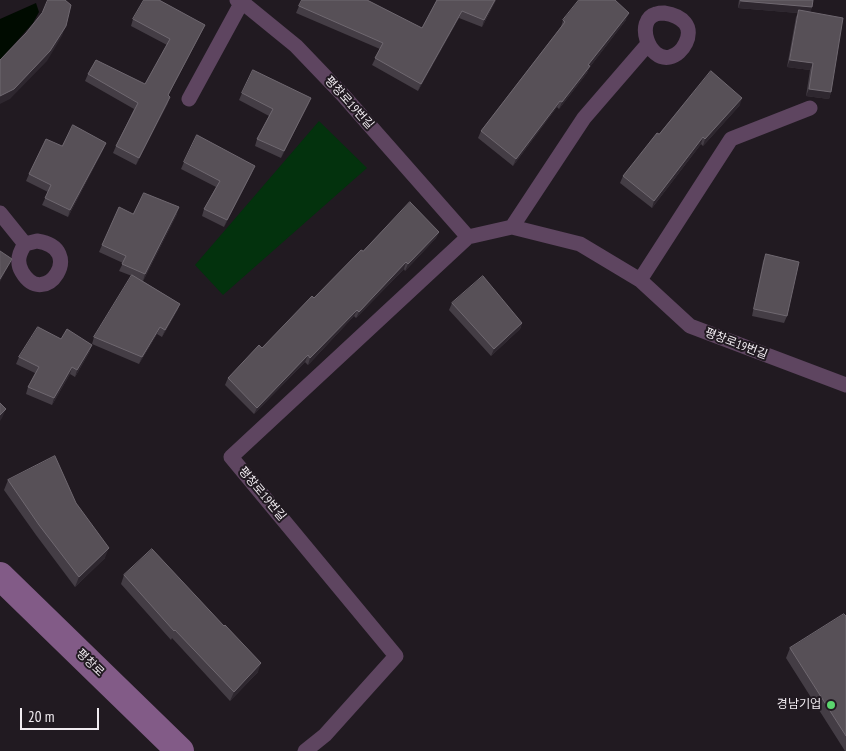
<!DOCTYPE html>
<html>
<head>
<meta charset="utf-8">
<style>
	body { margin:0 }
	#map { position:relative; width:846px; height:751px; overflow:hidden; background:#211a21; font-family:"PT Sans Narrow",sans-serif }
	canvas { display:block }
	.scale { position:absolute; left:20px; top:708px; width:79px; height:22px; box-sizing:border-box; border:2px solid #f1ecf1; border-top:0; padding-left:6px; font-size:15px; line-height:18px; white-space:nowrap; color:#f1ecf1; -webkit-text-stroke:4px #211a21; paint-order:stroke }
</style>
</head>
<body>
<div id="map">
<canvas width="846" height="751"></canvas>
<div class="scale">20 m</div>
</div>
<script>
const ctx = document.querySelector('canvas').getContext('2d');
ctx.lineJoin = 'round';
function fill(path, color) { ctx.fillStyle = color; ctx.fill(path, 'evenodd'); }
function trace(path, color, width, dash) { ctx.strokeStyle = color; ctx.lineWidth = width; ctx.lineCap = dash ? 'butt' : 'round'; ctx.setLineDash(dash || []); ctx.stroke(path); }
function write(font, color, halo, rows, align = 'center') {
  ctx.font = font + ' "PT Sans Narrow","Noto Sans KR",sans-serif'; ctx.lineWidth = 4; ctx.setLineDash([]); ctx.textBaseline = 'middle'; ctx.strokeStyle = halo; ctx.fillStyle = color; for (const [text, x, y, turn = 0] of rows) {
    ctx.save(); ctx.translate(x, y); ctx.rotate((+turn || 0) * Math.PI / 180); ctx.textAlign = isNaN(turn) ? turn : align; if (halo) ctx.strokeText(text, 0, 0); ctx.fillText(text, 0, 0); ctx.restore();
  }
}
fill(new Path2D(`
	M 319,121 L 367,168 L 223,295 L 195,265 Z`), '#03320d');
fill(new Path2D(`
	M 36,3 L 39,12 L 33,23 L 0,60 L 0,19 Z`), '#000b00');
trace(new Path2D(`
	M 237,0 L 242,2 L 296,46 L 342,94 L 468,237
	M 664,13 C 671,14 680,17 685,23 C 694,34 683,54 670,57 C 648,62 635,20 656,14 C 659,13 661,13 664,13 Z
	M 189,99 L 243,0
	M 0,213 L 25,244
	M 512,227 L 584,118 L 648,44
	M 37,241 C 87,248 45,311 22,272 C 16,262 19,253 25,244 Z
	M 640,280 L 731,139 L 810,108
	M 305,751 L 325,735 L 396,656 L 231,457 L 468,237 L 512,227 L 580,244 L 640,280 L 690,326 L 846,385`), '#5e4560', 15);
trace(new Path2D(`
	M 0,576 L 180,751`), '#825b87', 28);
fill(new Path2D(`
	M 437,0 L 496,0 L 482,27 L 459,18 L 418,91 L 372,65 L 380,49 L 296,13 L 299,6 L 368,1 L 422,28 Z
	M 739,0 L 813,0 L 812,7 L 810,12 L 831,92 L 829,99 L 806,96 L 810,70 L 787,67 L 796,17 L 798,13 L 738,8 Z
	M 133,19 L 205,25 L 202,31 L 168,96 L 168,103 L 136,165 L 113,153 L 116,146 L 134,109 L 85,81 L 88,74 L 145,84 L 167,45 L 131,26 Z
	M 563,20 L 626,20 L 589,68 L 587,73 L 559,109 L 557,107 L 513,166 L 478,138 L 481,131 L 561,27 Z
	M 242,93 L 311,98 L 308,105 L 281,158 L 255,146 L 257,139 L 269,116 L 239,100 Z
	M 740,105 L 703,146 L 701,144 L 652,208 L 620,183 L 623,176 L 659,134 Z
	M 106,143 L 103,150 L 68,217 L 42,205 L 48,192 L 26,181 L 29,174 L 62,146 Z
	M 184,162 L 252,173 L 224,227 L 202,216 L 204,209 L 216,187 L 181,169 Z
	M 133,214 L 177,214 L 143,281 L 180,304 L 177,311 L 162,337 L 157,334 L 139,364 L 92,344 L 94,337 L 132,276 L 119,271 L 123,263 L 99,252 L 102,245 Z
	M 439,232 L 436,238 L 405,271 L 404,269 L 356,318 L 354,316 L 308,365 L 305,362 L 254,414 L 225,385 L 228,378 L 262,348 L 363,251 Z
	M 766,254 L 787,316 L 784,323 L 752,316 L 763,261 Z
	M 452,303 L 522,323 L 520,329 L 491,356 L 449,310 Z
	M 61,339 L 90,351 L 75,377 L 70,374 L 52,405 L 26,394 L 28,387 L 35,373 L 16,364 L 19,357 Z
	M 8,480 L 76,503 L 105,558 L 75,587 L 36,535 L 4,490 Z
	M 124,575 L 224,626 L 258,672 L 230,701 L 172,638 L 171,640 L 121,584 Z
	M 846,616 L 846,751 L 845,751 L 786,658 L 790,648 Z`), '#443d45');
fill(new Path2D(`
	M 495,0 L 496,0 L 482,27 L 484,20 Z
	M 741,1 L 812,7 L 810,14 L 799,10 L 798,13 L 738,8 Z
	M 462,11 L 459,18 L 418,91 L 421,84 Z
	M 629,13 L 626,20 L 589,68 L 587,73 L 559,109 L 562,102 L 588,65 Z
	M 205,25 L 202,31 L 165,102 L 168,95 Z
	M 66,26 L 62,36 L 47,61 L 10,99 L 0,104 L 0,96 Z
	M 790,60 L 813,63 L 810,70 L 787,67 Z
	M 809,89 L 831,92 L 829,99 L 806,96 Z
	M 170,97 L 168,103 L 136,165 L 139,158 Z
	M 311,98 L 308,105 L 281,158 L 284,151 Z
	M 742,98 L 740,105 L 703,146 L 705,139 Z
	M 560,101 L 557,107 L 513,166 L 516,159 Z
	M 703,137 L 701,144 L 652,208 L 654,201 Z
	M 106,143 L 103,150 L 68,217 L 70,210 Z
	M 255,166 L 252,173 L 224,227 L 227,220 Z
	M 179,207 L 177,214 L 143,281 L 145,274 Z
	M 439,232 L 436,238 L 405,271 L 408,264 Z
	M 12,259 L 9,265 L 0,282 L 0,279 Z
	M 406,262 L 404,269 L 356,318 L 359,312 Z
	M 180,304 L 177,311 L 162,337 L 165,330 Z
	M 357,310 L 354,316 L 308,365 L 310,358 Z
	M 522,323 L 520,329 L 491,356 L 494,349 Z
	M 160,327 L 157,334 L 139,364 L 142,357 Z
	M 92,345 L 90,351 L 75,377 L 77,370 Z
	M 308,355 L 305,362 L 254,414 L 257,408 Z
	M 72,367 L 70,374 L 52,405 L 54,398 Z
	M 6,409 L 2,418 L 0,421 L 0,415 Z
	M 109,548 L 105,558 L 75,587 L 79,577 Z
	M 261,663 L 258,672 L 230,701 L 234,692 Z`), '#2e272f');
const building = new Path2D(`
	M 48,0 L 65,0 L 71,5 L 66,26 L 50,51 L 14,89 L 0,96 L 0,60 L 26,33 L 42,13 Z
	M 144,0 L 159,0 L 205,25 L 168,95 L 170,97 L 139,158 L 116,146 L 138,103 L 88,74 L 96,60 L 145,84 L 170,39 L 133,19 Z
	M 302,0 L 367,0 L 422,28 L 437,0 L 495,0 L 484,20 L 462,11 L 421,84 L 375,58 L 383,43 L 299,6 Z
	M 579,0 L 615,0 L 629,13 L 588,65 L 590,66 L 562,102 L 560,101 L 516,159 L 481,131 L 565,22 L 563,20 Z
	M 741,0 L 813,0 L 812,7 L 741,1 Z
	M 799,10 L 843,18 L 831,92 L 809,89 L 813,63 L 790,60 Z
	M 253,70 L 311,98 L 284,151 L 257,139 L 273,109 L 242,93 Z
	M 711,71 L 742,98 L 705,139 L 703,137 L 654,201 L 623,176 L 657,133 L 659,134 Z
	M 73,125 L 106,143 L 70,210 L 45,198 L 51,185 L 29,174 L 46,139 L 62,146 Z
	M 197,135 L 255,166 L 227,220 L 204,209 L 220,181 L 184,162 Z
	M 144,193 L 179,207 L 145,274 L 122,264 L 126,256 L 102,245 L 119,207 L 133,214 Z
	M 410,202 L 439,232 L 408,264 L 406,262 L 359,312 L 357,310 L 310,358 L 308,355 L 257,408 L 228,378 L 259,345 L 262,348 L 312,296 L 314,298 L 361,250 L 363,251 Z
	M 0,251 L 12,259 L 0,279 Z
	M 766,254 L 799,262 L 787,316 L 754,309 Z
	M 132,275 L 180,304 L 165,330 L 160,327 L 142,357 L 94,337 Z
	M 483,276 L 522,323 L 494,349 L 452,303 Z
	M 38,327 L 61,339 L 67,329 L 92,345 L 77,370 L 72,367 L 54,398 L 28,387 L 39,367 L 19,357 Z
	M 0,403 L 6,409 L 0,415 Z
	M 55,456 L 76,503 L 109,548 L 79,577 L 39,525 L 8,480 Z
	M 152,549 L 224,626 L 225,625 L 261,663 L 234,692 L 175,630 L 174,631 L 124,575 Z
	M 844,614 L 846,616 L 846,736 L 790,648 Z`);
fill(building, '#575057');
trace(building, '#6f6870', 1);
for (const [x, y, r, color] of [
	[831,705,5,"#5bd56e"]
]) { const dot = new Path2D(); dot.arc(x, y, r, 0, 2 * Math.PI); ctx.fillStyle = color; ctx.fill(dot); trace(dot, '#211a21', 2); }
write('12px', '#f1ecf1', '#211a21', [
	["평창로19번길",349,103,48],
	["평창로19번길",736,344,21],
	["평창로19번길",262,494,50],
	["평창로",90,663,44]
]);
write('12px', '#f1ecf1', '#211a21', [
	["경남기업",821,705]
], 'right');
</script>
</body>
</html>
